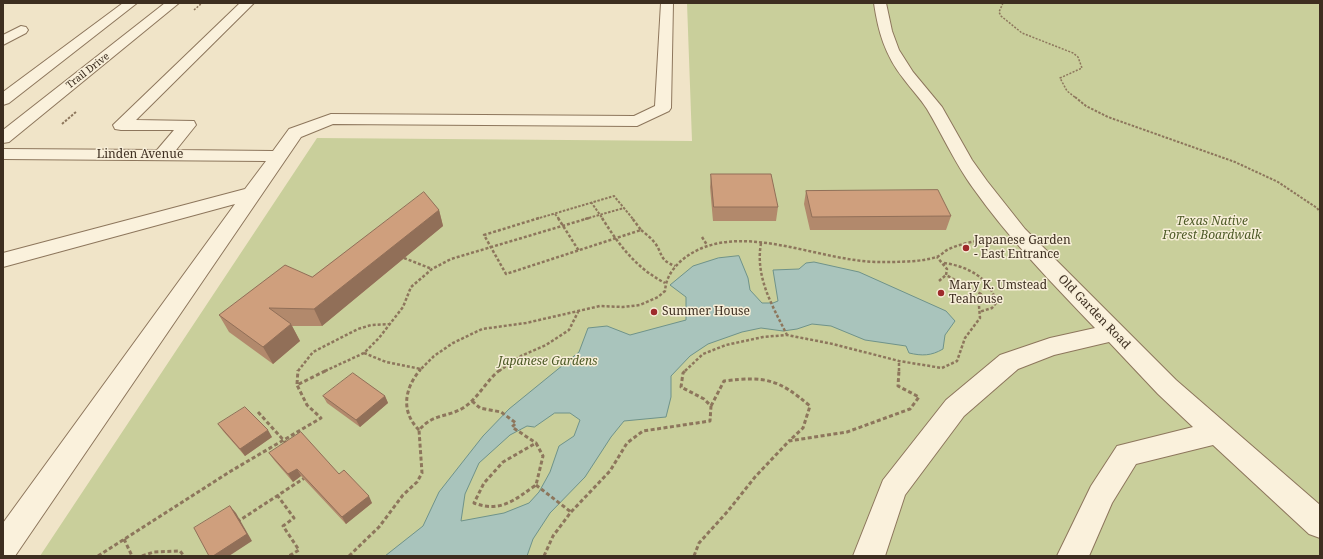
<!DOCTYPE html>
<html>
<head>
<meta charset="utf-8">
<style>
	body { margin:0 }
	#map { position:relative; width:1323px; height:559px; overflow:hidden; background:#f0e4c8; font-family:"Noto Serif",serif }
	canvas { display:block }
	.frame { position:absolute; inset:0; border:4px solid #3d2e20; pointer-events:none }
</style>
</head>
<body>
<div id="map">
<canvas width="1323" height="559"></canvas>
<div class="frame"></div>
</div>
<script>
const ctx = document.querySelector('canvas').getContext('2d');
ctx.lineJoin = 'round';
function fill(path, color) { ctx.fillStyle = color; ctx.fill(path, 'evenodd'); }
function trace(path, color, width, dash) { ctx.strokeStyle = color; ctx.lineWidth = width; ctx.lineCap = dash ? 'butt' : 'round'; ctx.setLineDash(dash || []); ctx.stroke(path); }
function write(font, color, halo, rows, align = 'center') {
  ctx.font = font + ' "Noto Serif",serif'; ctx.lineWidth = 3; ctx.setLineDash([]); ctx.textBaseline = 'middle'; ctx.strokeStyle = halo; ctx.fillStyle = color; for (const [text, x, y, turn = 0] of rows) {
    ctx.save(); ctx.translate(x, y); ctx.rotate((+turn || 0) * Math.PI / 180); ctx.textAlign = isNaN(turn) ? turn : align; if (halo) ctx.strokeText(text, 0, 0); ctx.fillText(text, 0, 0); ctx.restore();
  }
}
fill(new Path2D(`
	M 687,3 L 1320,3 L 1320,556 L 40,556 L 317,138 L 692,141 Z`), '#c9cf9b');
const water = new Path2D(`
	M 739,256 L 748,278 L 750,290 L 762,303 L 773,303 L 778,301 L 773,270 L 799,269 L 806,263 L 814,262 L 859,272 L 946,311 L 955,321 L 945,335 L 943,349 C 931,356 922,356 909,353 L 906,346 L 865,340 L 831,326 L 812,324 L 797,329 L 783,331 L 761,328 L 742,332 L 708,344 L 690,356 L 671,376 L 671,397 L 666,417 L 624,421 L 611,437 L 585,477 L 550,513 L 533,539 L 527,556 L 385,556 L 423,526 L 439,492 L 483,436 L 509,409 L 579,352 L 588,328 L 607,326 L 630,335 L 686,320 L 686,297 L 670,285 L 693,266 L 718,258 ZM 555,413 L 570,413 L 580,420 L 574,436 L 559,446 L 550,472 L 539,492 L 529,503 L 504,513 L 461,521 L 465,494 L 479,463 L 510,435 L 527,426 L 534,427 Z`);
fill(water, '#a9c4bc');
trace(water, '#6f938a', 1);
const minor = new Path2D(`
	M 123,3 L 137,3 L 9,103 L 3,105 L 3,92 Z
	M 165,3 L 179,3 L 9,142 L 3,143 L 3,130 Z
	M 240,3 L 254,3 L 136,120 L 194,121 L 196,125 L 176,150 L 273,151 L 289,129 L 331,114 L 634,116 L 655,106 L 661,3 L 673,3 L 671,108 L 669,111 L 637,126 L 333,124 L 301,137 L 15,556 L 3,556 L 3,523 L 235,204 L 3,267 L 3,253 L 245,189 L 266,161 L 3,159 L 3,149 L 157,150 L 174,130 L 121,130 L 115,129 L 113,125 Z
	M 874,3 L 886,3 L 892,31 L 899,50 L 913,72 L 942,107 L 972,160 L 987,181 L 1025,229 L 1176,380 L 1320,505 L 1320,538 L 1309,534 L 1213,445 L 1136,464 L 1112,503 L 1089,556 L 1057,556 L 1091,486 L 1117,446 L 1193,427 L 1158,394 L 1109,342 L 1054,355 L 1018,369 L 964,416 L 905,495 L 885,556 L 853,556 L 883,480 L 946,400 L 1000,355 L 1050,338 L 1095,328 C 1052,283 1009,239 973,188 C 955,163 943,136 927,109 C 920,98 911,89 903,78 C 885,55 878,31 874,3 Z
	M 21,26 L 26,27 L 28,30 L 26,33 L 3,45 L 3,35 Z`);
trace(minor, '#8d765c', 2);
trace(new Path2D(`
	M 1003,3 L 999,12 L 1001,16 L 1022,33 L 1073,53 L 1078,57 L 1082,68 L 1060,78 L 1067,91 L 1076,98
	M 194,10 L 202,3`), '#8d765c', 1.5, [2, 1.5]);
trace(new Path2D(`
	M 1075,97 L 1086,106 L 1108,117 L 1235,162 L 1278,182 L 1317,208 L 1320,212
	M 62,124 L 77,111
	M 591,202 L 603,219
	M 555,214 L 559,219
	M 536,219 L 614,196 L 633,219
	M 585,219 L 624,208`), '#8d765c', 2, [2.5, 1.5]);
trace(new Path2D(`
	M 539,218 L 484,235 L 506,274 L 641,230 L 632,218
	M 558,218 L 579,251
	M 602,218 C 619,245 636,268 665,283
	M 641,230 C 646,234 651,238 655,243 C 663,254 659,260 675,266
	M 702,237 L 707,245
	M 761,243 C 755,277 772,305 787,335
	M 404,258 L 432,269
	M 944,263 C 967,266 991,278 996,303 L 992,308 L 979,312
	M 939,281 L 946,275
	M 364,353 L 386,362 L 421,369 L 434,356 L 453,343 L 482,329 L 526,323 L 600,306 L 623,307 L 640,305 L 658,297 L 665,291 C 666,278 672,269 682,260 C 736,216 819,263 882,262 C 897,262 922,262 936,257 C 941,256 944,251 949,249 C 962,243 976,241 990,239
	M 298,371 L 313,352 L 358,329 L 371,325 L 390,324
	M 325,371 L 364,353 L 379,338 L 403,307 L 411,287 L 432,269 L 451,259 L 589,218
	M 419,371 L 421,369
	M 499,371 L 521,356 L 546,345 L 569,330 L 578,312
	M 685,371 L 703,354 L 726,345 L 763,337 L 787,335 L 833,344 L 899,361 L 942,368 L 957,361 L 965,338 L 980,318 L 979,306 L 981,294 L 946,275 L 947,269 L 937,257
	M 899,371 L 899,361`), '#8d765c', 2.5, [3, 2]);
trace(new Path2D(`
	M 297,384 L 298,370
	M 472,401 L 480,408 L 501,412 L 516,423 L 512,427 L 536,443
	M 711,406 L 724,381 C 766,376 778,379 810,406 L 803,428 L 789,441
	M 258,412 L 287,444
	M 419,430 C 400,411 405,388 420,370
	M 536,443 L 543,456 L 536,485 C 514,500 501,513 474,503 L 484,483 L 503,462 Z
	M 536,485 L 571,512
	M 277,495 L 294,518 L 283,526 L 299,550 L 289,556
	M 237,522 L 306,477
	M 124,539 L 132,556
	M 98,556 L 231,471 L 321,418 L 307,405 L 297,385 L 327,370
	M 142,556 L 154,552 L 180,551 L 184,556
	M 349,556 L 379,527 L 403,495 L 417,482 L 422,473 L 419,430 C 434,413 446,418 463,408 C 478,399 488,378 500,370
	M 544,556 L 553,536 L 571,512 L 610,471 L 627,443 L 643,431 L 710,421 L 711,406 L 704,399 L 681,387 L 683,373 L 686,370
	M 694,556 L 699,543 L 728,511 L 755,477 L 789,441 L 847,432 L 910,409 L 919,397 L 898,386 L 899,370`), '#8d765c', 3, [4, 2.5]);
fill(minor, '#faf1dc');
fill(new Path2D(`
	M 711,174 L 778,207 L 776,221 L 713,221 L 710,187 Z
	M 806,191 L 951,216 L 946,230 L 810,230 L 804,204 Z
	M 439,210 L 443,226 L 322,326 L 292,326 L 300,341 L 273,364 L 229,332 L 219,315 L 312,277 Z
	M 323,396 L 385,396 L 388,403 L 360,427 L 327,403 Z
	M 218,424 L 272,437 L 245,456 L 223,431 Z
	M 269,453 L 339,474 L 372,503 L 346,524 L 301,476 L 293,482 L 274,460 Z`), '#b2896c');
fill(new Path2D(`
	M 439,210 L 443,226 L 322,326 L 314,309 Z
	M 291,324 L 300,341 L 273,364 L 263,347 Z
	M 385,396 L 388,403 L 360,427 L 356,420 Z
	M 268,430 L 272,437 L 245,456 L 240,449 Z
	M 297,469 L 301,476 L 293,482 L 288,474 Z
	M 369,496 L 372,503 L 346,524 L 342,517 Z
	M 230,506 L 236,513 L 252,541 L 229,556 L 213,556 Z`), '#916f58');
const building = new Path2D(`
	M 711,174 L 771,174 L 778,207 L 714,207 Z
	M 938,190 L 951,216 L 812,217 L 806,191 Z
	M 424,192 L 439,210 L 314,309 L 269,308 L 291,324 L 263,347 L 219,315 L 285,265 L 312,277 Z
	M 353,373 L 385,396 L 356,420 L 323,396 Z
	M 245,407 L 268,430 L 240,449 L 218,424 Z
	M 301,432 L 339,474 L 344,470 L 369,496 L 342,517 L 297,469 L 288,474 L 269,453 Z
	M 230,506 L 247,534 L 213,556 L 209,556 L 194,528 Z`);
fill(building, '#cf9f7d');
trace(building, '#916f58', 1);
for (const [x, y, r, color] of [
	[966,248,4,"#9e2a2b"],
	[941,293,4,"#9e2a2b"],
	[654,312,4,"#9e2a2b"]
]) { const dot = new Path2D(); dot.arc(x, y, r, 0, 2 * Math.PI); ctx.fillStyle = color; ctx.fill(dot); trace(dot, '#f7eed8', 1.5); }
write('10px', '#3d2e20', '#f7eed8', [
	["Trail Drive",88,71,-38]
]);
write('12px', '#3d2e20', '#f7eed8', [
	["Linden Avenue",140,155],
	["Old Garden Road",1094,312,46]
]);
write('italic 12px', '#4d5a26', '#f7eed8', [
	["Texas Native",1212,222],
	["Forest Boardwalk",1212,236],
	["Japanese Gardens",548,362]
]);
write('12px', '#3d2e20', '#f7eed8', [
	["Japanese Garden",974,241],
	["- East Entrance",974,255],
	["Mary K. Umstead",949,286],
	["Teahouse",949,300],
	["Summer House",662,312]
], 'left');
</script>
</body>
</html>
